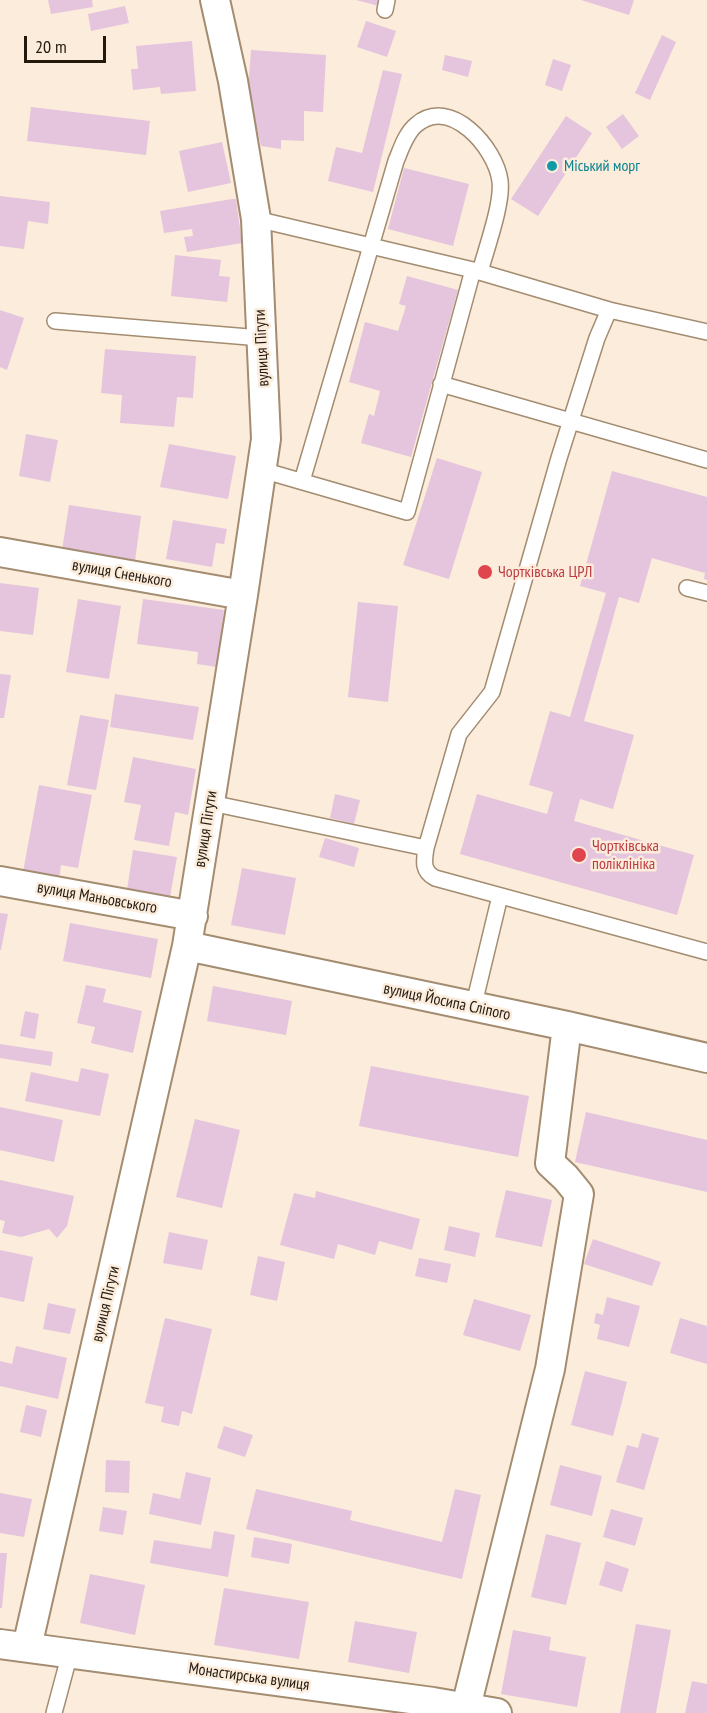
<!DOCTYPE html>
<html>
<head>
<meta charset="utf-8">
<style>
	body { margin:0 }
	#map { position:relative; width:707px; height:1713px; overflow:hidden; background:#fcecdb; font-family:"PT Sans Narrow",sans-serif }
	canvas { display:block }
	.scale { position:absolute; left:24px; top:36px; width:82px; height:27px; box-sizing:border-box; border:3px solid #22190f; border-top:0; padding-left:8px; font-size:18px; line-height:21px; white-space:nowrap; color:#22190f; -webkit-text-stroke:4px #fcecdb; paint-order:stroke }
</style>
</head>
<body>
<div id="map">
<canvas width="707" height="1713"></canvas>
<div class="scale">20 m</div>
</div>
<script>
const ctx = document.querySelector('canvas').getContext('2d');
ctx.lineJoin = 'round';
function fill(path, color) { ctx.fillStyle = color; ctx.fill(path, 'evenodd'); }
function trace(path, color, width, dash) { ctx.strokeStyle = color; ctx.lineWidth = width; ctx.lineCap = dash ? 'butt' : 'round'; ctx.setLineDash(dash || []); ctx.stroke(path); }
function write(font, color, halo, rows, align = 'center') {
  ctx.font = font + ' "PT Sans Narrow",sans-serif'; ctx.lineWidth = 5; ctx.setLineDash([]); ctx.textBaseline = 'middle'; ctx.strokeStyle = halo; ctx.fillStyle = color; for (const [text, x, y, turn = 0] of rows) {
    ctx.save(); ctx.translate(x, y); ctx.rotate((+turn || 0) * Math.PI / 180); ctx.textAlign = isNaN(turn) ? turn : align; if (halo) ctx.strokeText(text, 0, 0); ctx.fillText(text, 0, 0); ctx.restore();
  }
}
fill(new Path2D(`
	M 48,0 L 92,0 L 93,7 L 51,14 Z
	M 356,0 L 380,0 L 379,6 Z
	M 581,0 L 634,0 L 629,15 Z
	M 125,6 L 129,23 L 91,31 L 88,14 Z
	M 366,21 L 396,31 L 387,57 L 357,47 Z
	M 662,35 L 676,42 L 650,100 L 635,93 Z
	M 192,41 L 196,91 L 161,94 L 160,87 L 133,90 L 131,69 L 138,69 L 136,46 Z
	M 251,50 L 326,55 L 323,112 L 304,111 L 304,141 L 281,140 L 281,149 L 261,146 L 248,91 Z
	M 445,55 L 472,61 L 468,77 L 442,70 Z
	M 553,59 L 571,65 L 562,91 L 545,85 Z
	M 383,70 L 402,74 L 373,192 L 328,181 L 336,147 L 362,153 Z
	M 31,107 L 150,121 L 146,155 L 27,141 Z
	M 623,114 L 639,136 L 622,149 L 606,127 Z
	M 566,116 L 592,133 L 538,216 L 511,199 Z
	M 222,142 L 231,183 L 188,192 L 179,151 Z
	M 404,168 L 469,184 L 453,246 L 388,229 Z
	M 0,196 L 50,202 L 48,224 L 28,221 L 24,249 L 0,246 Z
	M 232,199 L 236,199 L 242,243 L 187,252 L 184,237 L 193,236 L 192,229 L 164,233 L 160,211 Z
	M 175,255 L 221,260 L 219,276 L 230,277 L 227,302 L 171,296 Z
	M 407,276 L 458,290 L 411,457 L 361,443 L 369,414 L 374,416 L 380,391 L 349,382 L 365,322 L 398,331 L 406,306 L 399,304 Z
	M 0,310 L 24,318 L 7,370 L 0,367 Z
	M 105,349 L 196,356 L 193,398 L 177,397 L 174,427 L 120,423 L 122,395 L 101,393 Z
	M 26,434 L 58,440 L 50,482 L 19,476 Z
	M 169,444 L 236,456 L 228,499 L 160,487 Z
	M 437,458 L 482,472 L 449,579 L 403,565 Z
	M 612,471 L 707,497 L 707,580 L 704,579 L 705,573 L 652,558 L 639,603 L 619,597 L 584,721 L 634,735 L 613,809 L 580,799 L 574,821 L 694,855 L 677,915 L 460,854 L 477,794 L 547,814 L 553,792 L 529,785 L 550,711 L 570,717 L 606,593 L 580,586 Z
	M 69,505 L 141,516 L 135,561 L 62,550 Z
	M 173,520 L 227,529 L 224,544 L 216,543 L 212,567 L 166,559 Z
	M 0,583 L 39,588 L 33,635 L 0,631 Z
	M 78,599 L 121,606 L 109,679 L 66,672 Z
	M 143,599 L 224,610 L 217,667 L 197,664 L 198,652 L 137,644 Z
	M 358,602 L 398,606 L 388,702 L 348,697 Z
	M 0,674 L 11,675 L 4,718 L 0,718 Z
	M 115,694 L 199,707 L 193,740 L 110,727 Z
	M 80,715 L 109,720 L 96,790 L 67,785 Z
	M 133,757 L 196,769 L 188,815 L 175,812 L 169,846 L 134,840 L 141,805 L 124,802 Z
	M 39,785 L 92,795 L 78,868 L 61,865 L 59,879 L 23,872 Z
	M 335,794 L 360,800 L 354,824 L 330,818 Z
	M 325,838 L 359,848 L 354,867 L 319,857 Z
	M 133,850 L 177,857 L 170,897 L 127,890 Z
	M 242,868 L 296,878 L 285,935 L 231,925 Z
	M 0,913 L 8,914 L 1,950 L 0,950 Z
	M 70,923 L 158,939 L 151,978 L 63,961 Z
	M 86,985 L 106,989 L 103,1002 L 142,1011 L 133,1053 L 91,1043 L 95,1027 L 77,1023 Z
	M 213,986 L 292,1001 L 286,1035 L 207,1021 Z
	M 25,1011 L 39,1014 L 35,1039 L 20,1036 Z
	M 0,1044 L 53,1052 L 51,1066 L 0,1058 Z
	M 371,1066 L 529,1096 L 518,1157 L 359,1126 Z
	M 81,1068 L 109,1074 L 100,1116 L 25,1101 L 31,1072 L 78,1082 Z
	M 0,1107 L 63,1120 L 54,1162 L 0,1150 Z
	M 586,1112 L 707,1140 L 707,1192 L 575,1162 Z
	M 195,1119 L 240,1130 L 222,1208 L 176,1197 Z
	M 0,1180 L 74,1196 L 67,1226 L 57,1238 L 49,1229 L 21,1237 L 2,1233 L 5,1221 L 0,1220 Z
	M 506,1190 L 552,1200 L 542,1247 L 495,1237 Z
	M 316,1191 L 420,1219 L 412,1250 L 379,1241 L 375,1255 L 338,1244 L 334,1259 L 280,1245 L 294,1193 L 315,1198 Z
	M 449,1226 L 480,1233 L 475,1257 L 444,1250 Z
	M 169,1232 L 208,1240 L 202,1270 L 163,1263 Z
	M 593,1239 L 661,1262 L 652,1286 L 584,1264 Z
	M 0,1250 L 33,1257 L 24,1302 L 0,1297 Z
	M 258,1256 L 285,1262 L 277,1301 L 250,1295 Z
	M 419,1258 L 451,1264 L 447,1283 L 415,1276 Z
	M 607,1297 L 640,1306 L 629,1347 L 597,1339 L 600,1325 L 594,1323 L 596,1313 L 603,1315 Z
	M 474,1299 L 531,1315 L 520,1351 L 463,1335 Z
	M 48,1303 L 76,1309 L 70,1334 L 43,1329 Z
	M 165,1318 L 212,1329 L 192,1414 L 182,1411 L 179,1426 L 161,1422 L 164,1407 L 145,1403 Z
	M 680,1318 L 707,1326 L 707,1364 L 670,1353 Z
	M 16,1346 L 67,1358 L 58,1399 L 0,1386 L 0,1361 L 12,1364 Z
	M 585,1371 L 627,1382 L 613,1436 L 571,1425 Z
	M 26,1405 L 47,1410 L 41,1437 L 20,1432 Z
	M 224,1426 L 253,1435 L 245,1457 L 217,1448 Z
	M 642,1433 L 659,1438 L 644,1490 L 616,1482 L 627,1445 L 638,1448 Z
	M 106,1460 L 130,1461 L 129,1493 L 105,1492 Z
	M 560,1465 L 602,1476 L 592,1516 L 550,1505 Z
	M 186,1472 L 211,1478 L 201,1525 L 149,1514 L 153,1493 L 180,1499 Z
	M 256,1489 L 352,1511 L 350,1520 L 442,1542 L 455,1489 L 481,1495 L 462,1579 L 246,1529 Z
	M 0,1493 L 32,1499 L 24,1537 L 0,1533 Z
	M 103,1507 L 127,1511 L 123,1535 L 99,1531 Z
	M 611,1509 L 643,1518 L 635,1546 L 603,1537 Z
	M 214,1531 L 235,1535 L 228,1577 L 150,1563 L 154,1540 L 211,1549 Z
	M 546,1534 L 581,1543 L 566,1605 L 531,1597 Z
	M 254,1537 L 292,1544 L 289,1564 L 251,1557 Z
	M 0,1553 L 7,1553 L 2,1608 L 0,1608 Z
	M 606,1561 L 629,1569 L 622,1592 L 599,1585 Z
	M 90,1574 L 145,1585 L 135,1635 L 80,1623 Z
	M 224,1588 L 309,1602 L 299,1659 L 214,1645 Z
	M 355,1621 L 417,1632 L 409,1673 L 348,1662 Z
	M 636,1624 L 671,1630 L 656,1713 L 620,1713 Z
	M 513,1630 L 551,1637 L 549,1650 L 586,1657 L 577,1707 L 501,1694 Z
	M 692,1681 L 707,1684 L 707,1713 L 685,1713 Z`), '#e4c5dd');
const service = new Path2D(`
	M 385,10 L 387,0
	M 256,219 L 473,270 L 609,310 L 597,338 L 559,458 L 492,692 L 459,734 L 426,848
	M 609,310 L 707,332
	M 55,321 L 261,338
	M 441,384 L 707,460
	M 262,470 L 407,512 L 473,270
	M 302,481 L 396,161 C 401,149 406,133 416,125 C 450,95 496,148 500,181 C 503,203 486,249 480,272
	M 687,588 L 707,593
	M 211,803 L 426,848 C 424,861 422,871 435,878 L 707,952
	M 473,1008 L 500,896
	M 54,1713 L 70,1653`);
const minor = new Path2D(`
	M 0,552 L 243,595
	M 0,881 L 193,916
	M 187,946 L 567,1026 L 707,1058
	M 0,1644 L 433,1702 L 497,1713
	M 27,1647 L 187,946 L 243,595 L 266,439 L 256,219 L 233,81 L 215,0
	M 466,1707 L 550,1369 L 579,1194 L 566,1178 L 550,1163 L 567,1026`);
trace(service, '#a38c70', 18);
trace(minor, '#a38c70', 32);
trace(service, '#fff', 15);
trace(minor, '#fff', 28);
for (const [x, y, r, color] of [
	[552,166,6,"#0f9aa8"],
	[485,572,8,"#e0444e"],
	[579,855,8,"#e0444e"]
]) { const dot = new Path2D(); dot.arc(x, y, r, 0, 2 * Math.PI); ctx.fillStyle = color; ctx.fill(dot); trace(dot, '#fcecdb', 2); }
write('16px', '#0d838f', '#fcecdb', [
	["Міський морг",564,166]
], 'left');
write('16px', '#22190f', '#fcecdb', [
	["вулиця Пігути",262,348,-93],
	["вулиця Сненького",122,574,10],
	["вулиця Пігути",206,829,-81],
	["вулиця Маньовського",97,898,10],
	["вулиця Йосипа Сліпого",447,1002,12],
	["вулиця Пігути",106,1304,-77],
	["Монастирська вулиця",249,1677,8]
]);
write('16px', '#be3a42', '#fcecdb', [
	["Чортківська ЦРЛ",498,572],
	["Чортківська",592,846],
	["поліклініка",592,864]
], 'left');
</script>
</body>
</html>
